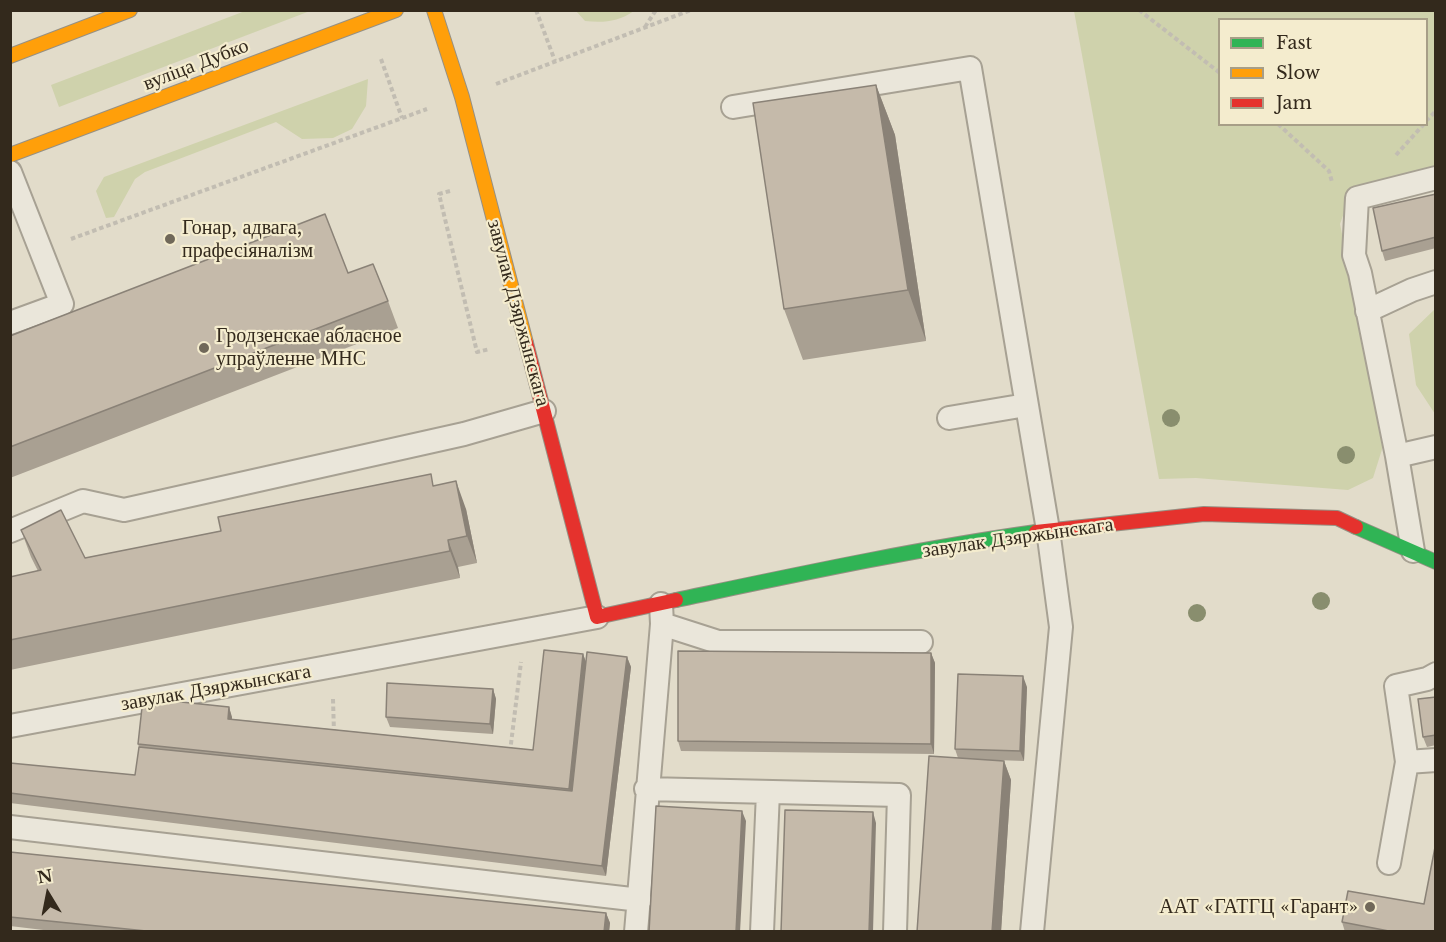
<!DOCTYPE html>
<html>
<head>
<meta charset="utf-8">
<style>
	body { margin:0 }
	#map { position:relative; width:1446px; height:942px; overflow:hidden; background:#e2dcca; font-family:"Libre Baskerville",serif }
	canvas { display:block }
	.frame { position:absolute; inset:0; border:12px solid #33291c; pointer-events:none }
	.legend { position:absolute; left:1218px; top:18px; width:210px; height:108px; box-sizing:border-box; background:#f4ecce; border:2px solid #a79e87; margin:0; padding:8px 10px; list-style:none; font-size:18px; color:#33291c }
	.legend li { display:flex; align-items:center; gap:12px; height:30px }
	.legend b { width:30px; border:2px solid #a79e87 }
	.north { position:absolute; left:18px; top:864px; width:60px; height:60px; -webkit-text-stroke:4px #f4ecce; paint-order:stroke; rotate:350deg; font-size:16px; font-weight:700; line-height:24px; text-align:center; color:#33291c }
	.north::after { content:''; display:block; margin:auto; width:21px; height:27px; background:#33291c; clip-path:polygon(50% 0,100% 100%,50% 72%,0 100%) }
</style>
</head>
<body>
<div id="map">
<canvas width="1446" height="942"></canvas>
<div class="frame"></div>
<ul class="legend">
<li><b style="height:8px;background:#30b455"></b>Fast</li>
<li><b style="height:8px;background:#ff9f0a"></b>Slow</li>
<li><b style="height:8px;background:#e5322d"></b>Jam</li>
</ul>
<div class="north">N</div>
</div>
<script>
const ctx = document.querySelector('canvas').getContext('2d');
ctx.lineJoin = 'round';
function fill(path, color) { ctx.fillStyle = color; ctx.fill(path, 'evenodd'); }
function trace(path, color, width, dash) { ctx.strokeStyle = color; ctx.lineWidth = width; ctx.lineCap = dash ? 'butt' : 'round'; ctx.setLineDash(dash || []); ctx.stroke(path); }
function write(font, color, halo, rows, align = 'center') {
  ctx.font = font + ' "Libre Baskerville",serif'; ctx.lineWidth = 4.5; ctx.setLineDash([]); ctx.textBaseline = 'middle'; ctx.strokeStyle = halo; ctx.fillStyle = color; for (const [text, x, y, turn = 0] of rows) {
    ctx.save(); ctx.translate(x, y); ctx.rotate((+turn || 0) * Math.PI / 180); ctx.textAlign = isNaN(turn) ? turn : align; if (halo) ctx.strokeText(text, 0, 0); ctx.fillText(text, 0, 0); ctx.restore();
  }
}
fill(new Path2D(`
	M 245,11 L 310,11 L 59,107 L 51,85 Z
	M 576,11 L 634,11 C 618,22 603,23 585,21 Z
	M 1074,11 L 1435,11 L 1435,167 L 1353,188 L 1340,224 L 1384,443 L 1373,478 L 1348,490 L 1196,478 L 1159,479 ZM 1220,20 L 1426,20 L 1426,124 L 1220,124 Z
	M 368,79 L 366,106 L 352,129 L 333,138 L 302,139 L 276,122 L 145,172 L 135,179 L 114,217 L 106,218 L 96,191 L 104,177 Z
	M 1435,309 L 1435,414 L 1416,385 L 1409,334 Z`), '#cfd2ac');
const lane = new Path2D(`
	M 733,107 L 970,68 L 1048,530 L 1061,627 L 1032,932
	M 10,172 L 62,304 L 10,323
	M 1367,311 L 1412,290 L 1436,282
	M 949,418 L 1026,405
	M 1397,456 L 1436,447
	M 10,531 L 83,501 L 124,510 L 464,434 L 544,411
	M 1413,551 L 1397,456 L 1360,273 L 1354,255 L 1357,198 L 1436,178
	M 662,624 L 718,642 L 921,642
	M 10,726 L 597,617
	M 1407,762 L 1436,760
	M 646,789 L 899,795 L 895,932
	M 10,827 L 640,900
	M 1389,863 L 1407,762 L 1396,686 L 1427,679 L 1436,674
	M 636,932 L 662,624 L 661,604
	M 762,932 L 768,792`);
const fast = new Path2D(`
	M 1356,527 L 1436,562
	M 676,600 C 795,575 915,549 1036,532`);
const slow = new Path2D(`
	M 434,10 L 462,97 L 526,343
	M 10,56 L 130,10
	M 10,155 L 396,10`);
const jam = new Path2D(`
	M 526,343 L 597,617 L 676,600
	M 1036,532 L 1204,514 L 1337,518 L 1356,527`);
trace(lane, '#a7a193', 26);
trace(fast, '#969083', 16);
trace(slow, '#969083', 16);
trace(jam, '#969083', 16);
trace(new Path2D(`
	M 536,10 L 555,61
	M 1139,10 L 1220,73
	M 645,27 L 656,10
	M 381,59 L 402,118
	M 496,84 L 691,10
	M 1426,121 L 1436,111
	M 1278,124 L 1329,171 L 1332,182
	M 1396,155 L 1424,124
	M 450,191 L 439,194 L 477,352 L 490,349
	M 71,239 L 427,109
	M 333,699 L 334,733
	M 510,752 L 521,662`), '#c2bdb2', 4, [4.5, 3]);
trace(lane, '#eae6da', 22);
trace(fast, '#30b455', 14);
trace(slow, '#ff9f0a', 14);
trace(jam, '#e5322d', 14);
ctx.fillStyle = '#898e6e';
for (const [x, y] of [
	[1171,418],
	[1346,455],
	[1321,601],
	[1197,613]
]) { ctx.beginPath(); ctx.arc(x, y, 9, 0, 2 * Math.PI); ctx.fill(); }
fill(new Path2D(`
	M 876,85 L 895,135 L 926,341 L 803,360 L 784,309 Z
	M 1436,194 L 1436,248 L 1385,261 L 1382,251 Z
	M 348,273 L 388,301 L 398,328 L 10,478 L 10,336 Z
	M 435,486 L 466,509 L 477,563 L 458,567 L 460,578 L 10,670 L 10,577 L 38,571 L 31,557 L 21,530 L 85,558 L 221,531 Z
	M 931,653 L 935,663 L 934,754 L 681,751 L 678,741 Z
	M 583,654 L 586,662 L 627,657 L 631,667 L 606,876 L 10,803 L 10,763 L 135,775 L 139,747 L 138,744 L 229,707 L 232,719 L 533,750 Z
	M 1027,687 L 1024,761 L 996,760 L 1004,761 L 1011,780 L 1001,932 L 917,932 L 958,758 L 955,749 Z
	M 493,689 L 496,699 L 493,734 L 390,727 L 386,717 Z
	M 1436,697 L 1436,745 L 1427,747 L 1423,737 Z
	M 10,852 L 606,913 L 610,923 L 609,932 L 60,932 L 10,926 Z
	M 1424,904 L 1436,932 L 1345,932 L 1342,922 Z`), '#a9a092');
fill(new Path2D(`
	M 876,85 L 895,135 L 926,341 L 908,290 Z
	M 456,481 L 466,509 L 477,563 L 467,536 Z
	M 448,540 L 458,567 L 460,578 L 450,551 Z
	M 931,653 L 935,663 L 934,754 L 931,744 Z
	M 583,654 L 587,665 L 573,799 L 569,789 Z
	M 627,657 L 631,667 L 606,876 L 602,866 Z
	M 1023,676 L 1027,687 L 1024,761 L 1020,751 Z
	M 493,689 L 496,699 L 493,734 L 490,724 Z
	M 229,707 L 232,717 L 231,729 L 228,719 Z
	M 1004,761 L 1011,780 L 1001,932 L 992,932 Z
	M 742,811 L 746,821 L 740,932 L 736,932 Z
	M 873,812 L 876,823 L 873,932 L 869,932 Z
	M 606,913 L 610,923 L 609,932 L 604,932 Z`), '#8a8277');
const building = new Path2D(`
	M 876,85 L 908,290 L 784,309 L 753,103 Z
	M 1436,194 L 1436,237 L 1382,251 L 1373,208 Z
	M 325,214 L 348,273 L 373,264 L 388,301 L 10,447 L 10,336 Z
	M 431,474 L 433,486 L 456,481 L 467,536 L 448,540 L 450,551 L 10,640 L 10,577 L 41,570 L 21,530 L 61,510 L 85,558 L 221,531 L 218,517 Z
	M 544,650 L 583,654 L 569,789 L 138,744 L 143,698 L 229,707 L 228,719 L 533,750 Z
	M 678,651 L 931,653 L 931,744 L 678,741 Z
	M 587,652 L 627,657 L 602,866 L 10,793 L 10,763 L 135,775 L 139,747 L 572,791 Z
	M 958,674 L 1023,676 L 1020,751 L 955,749 Z
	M 387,683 L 493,689 L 490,724 L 386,717 Z
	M 1436,697 L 1436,735 L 1423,737 L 1418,699 Z
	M 929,756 L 1004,761 L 992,932 L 917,932 Z
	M 656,806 L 742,811 L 736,932 L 649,932 Z
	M 785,810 L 873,812 L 869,932 L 781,932 Z
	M 1436,842 L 1436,932 L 1394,932 L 1342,922 L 1348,891 L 1424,904 Z
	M 10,852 L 606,913 L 604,932 L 156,932 L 10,917 Z`);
fill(building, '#c5baaa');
trace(building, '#8a8277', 1.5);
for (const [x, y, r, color] of [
	[170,239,6,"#706859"],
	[204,348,6,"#706859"],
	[1370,907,6,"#706859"]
]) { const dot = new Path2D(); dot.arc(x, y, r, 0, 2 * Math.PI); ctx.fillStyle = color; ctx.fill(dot); trace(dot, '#f4ecce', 2); }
write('20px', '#33291c', '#f4ecce', [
	["вуліца Дубко",196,65,-21],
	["завулак Дзяржынскага",518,313,75],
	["завулак Дзяржынскага",1018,538,-8],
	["завулак Дзяржынскага",216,688,-10]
]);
write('20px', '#33291c', '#f4ecce', [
	["Гонар, адвага,",182,228],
	["прафесіяналізм",182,251],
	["Гродзенскае абласное",216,336],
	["упраўленне МНС",216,359],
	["ААТ «ГАТГЦ «Гарант»",1358,907,"right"]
], 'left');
</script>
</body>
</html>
